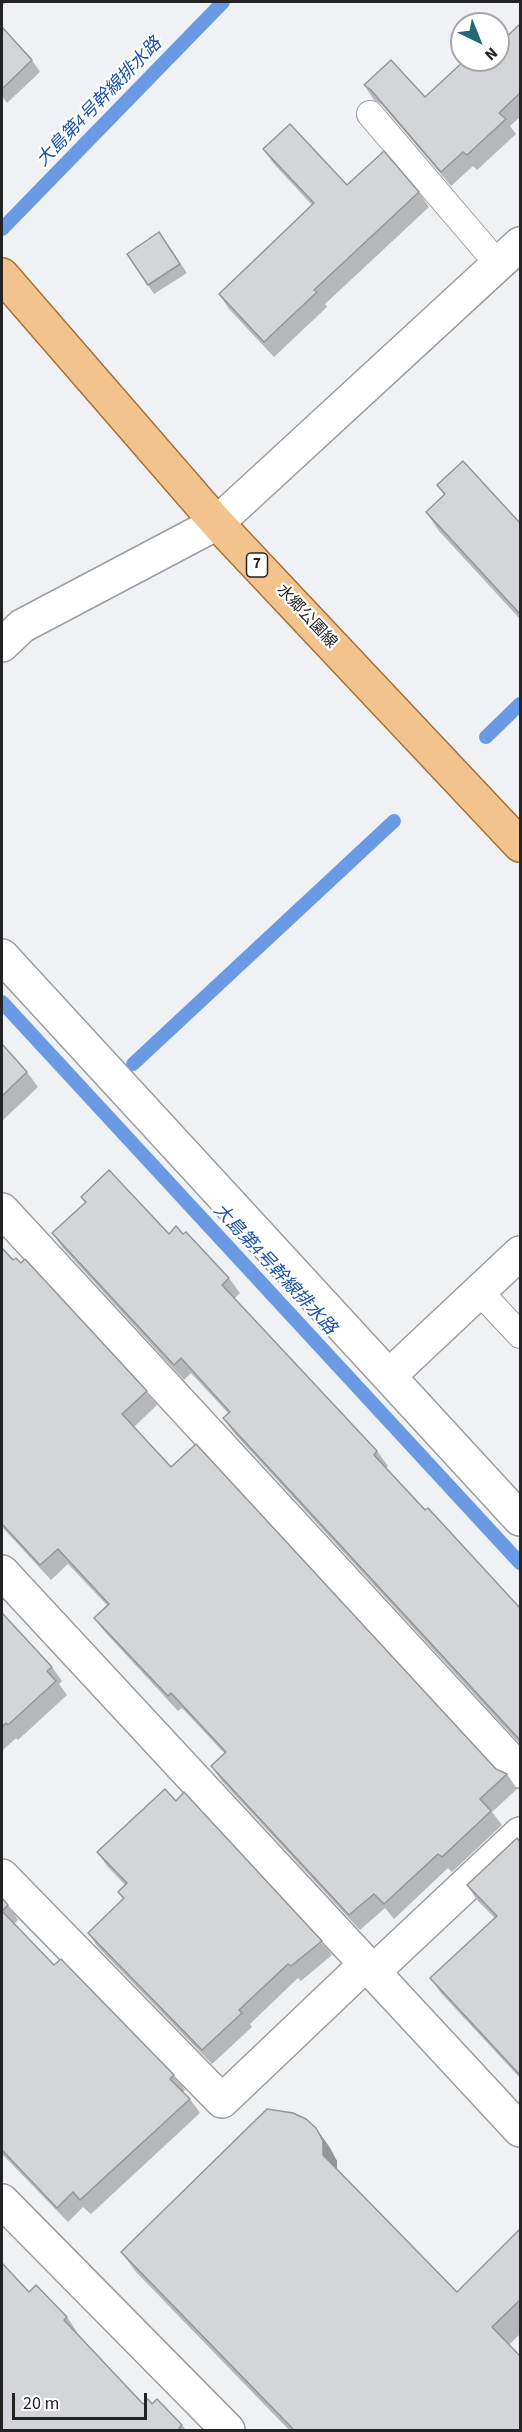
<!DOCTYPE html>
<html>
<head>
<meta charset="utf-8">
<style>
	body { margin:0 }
	#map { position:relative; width:522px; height:2432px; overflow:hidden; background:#f0f1f4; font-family:"Source Sans 3",sans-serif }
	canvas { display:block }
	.frame { position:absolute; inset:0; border:3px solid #232324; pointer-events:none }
	.north { position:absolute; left:450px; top:12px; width:60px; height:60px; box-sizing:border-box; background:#fff; border:2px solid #a7a7a7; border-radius:50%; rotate:137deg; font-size:16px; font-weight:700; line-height:24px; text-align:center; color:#232324 }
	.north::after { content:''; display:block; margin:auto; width:21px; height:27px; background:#226a77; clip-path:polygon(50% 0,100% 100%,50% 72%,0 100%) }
	.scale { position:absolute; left:12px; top:2393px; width:135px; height:27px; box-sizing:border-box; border:3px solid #232324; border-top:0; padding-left:8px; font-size:18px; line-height:21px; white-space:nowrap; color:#232324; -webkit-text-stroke:4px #fff; paint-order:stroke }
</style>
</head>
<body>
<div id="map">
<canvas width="522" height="2432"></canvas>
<div class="frame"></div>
<div class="north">N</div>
<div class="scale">20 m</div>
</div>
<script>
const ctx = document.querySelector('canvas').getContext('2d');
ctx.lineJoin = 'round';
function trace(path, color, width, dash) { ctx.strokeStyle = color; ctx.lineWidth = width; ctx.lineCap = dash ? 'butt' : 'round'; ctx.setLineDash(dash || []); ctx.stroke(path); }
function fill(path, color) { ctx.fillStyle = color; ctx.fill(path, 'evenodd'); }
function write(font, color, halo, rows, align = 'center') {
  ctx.font = font + ' "Source Sans 3","Noto Sans JP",sans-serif'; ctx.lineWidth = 4.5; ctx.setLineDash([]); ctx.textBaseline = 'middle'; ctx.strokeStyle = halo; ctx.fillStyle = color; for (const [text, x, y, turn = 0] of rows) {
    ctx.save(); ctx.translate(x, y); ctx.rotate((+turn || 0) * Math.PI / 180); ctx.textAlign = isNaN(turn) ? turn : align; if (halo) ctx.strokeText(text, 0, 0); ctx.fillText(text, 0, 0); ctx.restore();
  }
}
trace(new Path2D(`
	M 2,229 L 223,2
	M 486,737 L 520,704
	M 2,1002 L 520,1563
	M 133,1064 L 394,821`), '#6b9ae4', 14);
const service = new Path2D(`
	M 370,114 L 498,264
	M 479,1291 L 520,1335`);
const minor = new Path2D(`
	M 2,645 L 22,626 L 217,523
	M 2,956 L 520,1519
	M 2,1210 L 520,1771
	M 389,1376 L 520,1253
	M 2,1572 L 520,2130
	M 2,1876 L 222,2101 L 366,1964
	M 373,1972 L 520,1834
	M 2,2201 L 228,2430`);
const tertiary = new Path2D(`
	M 217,523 L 520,244`);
const primary = new Path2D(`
	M 2,275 L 217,523 L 520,845`);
trace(service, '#9c9da0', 28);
trace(minor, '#9c9da0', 36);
trace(tertiary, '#9c9da0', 36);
trace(primary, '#a47137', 36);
trace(service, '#fff', 26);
trace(minor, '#fff', 33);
trace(tertiary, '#fff', 33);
trace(primary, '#f2c38d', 33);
fill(new Path2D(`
	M 2,2 L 7,2 L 2,6 Z
	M 520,24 L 520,117 L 510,126 L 516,134 L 477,170 L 473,166 L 451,186 L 381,104 L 374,100 L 364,85 L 425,97 L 480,62 Z
	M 2,27 L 32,60 L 40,72 L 7,103 L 2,96 Z
	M 263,149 L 347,185 L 419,192 L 429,207 L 325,304 L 327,307 L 274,357 L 229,309 L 219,294 L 312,205 L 274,164 Z
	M 159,232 L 187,273 L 154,294 L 127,254 Z
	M 437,485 L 520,523 L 520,619 L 439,531 L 426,512 L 444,495 Z
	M 2,1044 L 27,1072 L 38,1087 L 2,1121 Z
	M 81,1197 L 169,1234 L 183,1234 L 229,1278 L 240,1293 L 234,1299 L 377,1451 L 388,1466 L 386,1468 L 520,1608 L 520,1744 L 234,1433 L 223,1418 L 228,1413 L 191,1373 L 184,1380 L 63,1248 L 52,1233 L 85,1203 Z
	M 2,1248 L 147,1391 L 157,1405 L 134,1427 L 171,1467 L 496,1769 L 507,1774 L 517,1789 L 492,1812 L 502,1825 L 452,1872 L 448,1868 L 394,1919 L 385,1908 L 360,1930 L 222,1781 L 211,1766 L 225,1754 L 182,1708 L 178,1711 L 105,1632 L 94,1618 L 107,1605 L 68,1564 L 51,1580 L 2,1527 Z
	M 2,1613 L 52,1667 L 62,1681 L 59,1684 L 67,1695 L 18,1740 L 16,1738 L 2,1751 Z
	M 176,1801 L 322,1941 L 332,1955 L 301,1981 L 298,1978 L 250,2024 L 252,2027 L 212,2064 L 98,1947 L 88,1933 L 123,1899 L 118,1892 L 125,1885 L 107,1866 L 97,1852 Z
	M 520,1842 L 520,2078 L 441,1993 L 430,1978 L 495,1918 L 477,1900 L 467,1885 Z
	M 2,1898 L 8,1905 L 18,1920 L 14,1924 L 54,1965 L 174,2075 L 185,2090 L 183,2092 L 190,2099 L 200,2113 L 91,2214 L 83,2207 L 68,2222 L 3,2155 L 2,2156 Z
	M 316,2128 L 330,2148 L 337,2161 L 337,2169 L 457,2292 L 520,2229 L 520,2334 L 509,2345 L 520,2430 L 289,2430 L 136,2272 L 121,2252 Z
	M 29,2292 L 67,2317 L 77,2332 L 77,2333 L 143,2404 L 152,2404 L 182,2425 L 186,2430 L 2,2430 Z`), '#b6b7bb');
fill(new Path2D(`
	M 316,2128 L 330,2148 L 337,2161 L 337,2175 L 323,2155 Z`), '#949598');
const building = new Path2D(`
	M 520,24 L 520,93 L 499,113 L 506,119 L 467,155 L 463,152 L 441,172 L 371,90 L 364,85 L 391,60 L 425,97 L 465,60 L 479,60 L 480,62 L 482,60 L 498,60 L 498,45 Z
	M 2,27 L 32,60 L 2,89 Z
	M 290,124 L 347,185 L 384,151 L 419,192 L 314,290 L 317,292 L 264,342 L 219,294 L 314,203 L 263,149 Z
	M 159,232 L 180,264 L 148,285 L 127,254 Z
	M 463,461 L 520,523 L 520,614 L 426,512 L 445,494 L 437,485 Z
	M 2,1044 L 27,1072 L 2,1096 Z
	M 109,1170 L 169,1234 L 176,1226 L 183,1234 L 186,1232 L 229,1278 L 222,1285 L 377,1451 L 374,1455 L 425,1510 L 428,1508 L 520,1608 L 520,1740 L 223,1418 L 230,1412 L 181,1358 L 174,1365 L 52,1233 L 86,1202 L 81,1197 Z
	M 2,1248 L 13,1260 L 16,1258 L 21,1263 L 25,1259 L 147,1391 L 122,1414 L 171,1467 L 196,1444 L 496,1769 L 507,1774 L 480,1799 L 491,1811 L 442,1857 L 438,1854 L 384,1904 L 374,1894 L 349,1915 L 211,1766 L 226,1752 L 171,1693 L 168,1696 L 94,1618 L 109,1604 L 58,1549 L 40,1565 L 2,1524 Z
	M 2,1613 L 52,1667 L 47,1671 L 56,1681 L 8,1725 L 6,1723 L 2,1727 Z
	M 165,1789 L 176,1801 L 184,1792 L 322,1941 L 291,1966 L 288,1964 L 239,2010 L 242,2013 L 202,2050 L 88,1933 L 124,1898 L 118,1892 L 127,1883 L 97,1852 Z
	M 517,1838 L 520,1842 L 520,2075 L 430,1978 L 497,1916 L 467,1885 Z
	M 2,1898 L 8,1905 L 2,1911 L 54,1965 L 61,1959 L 174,2075 L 170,2079 L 190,2099 L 80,2200 L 73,2192 L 57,2208 L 2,2150 Z
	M 267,2109 L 293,2113 L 306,2119 L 316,2128 L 323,2141 L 323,2155 L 457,2292 L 520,2229 L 520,2300 L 492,2327 L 520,2356 L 520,2430 L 294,2430 L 121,2252 Z
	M 2,2263 L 29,2292 L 36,2285 L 67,2317 L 64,2320 L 143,2404 L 148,2399 L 152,2404 L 157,2399 L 182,2425 L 179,2428 L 181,2430 L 2,2430 Z`);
fill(building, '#d4d5d9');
trace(building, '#949598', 1.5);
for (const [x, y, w] of [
	[257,565,21]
]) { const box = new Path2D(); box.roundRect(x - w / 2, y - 12, w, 24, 4.5); ctx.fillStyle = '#fff'; ctx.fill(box); trace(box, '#232324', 1.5); }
write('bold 15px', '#232324', null, [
	["7",257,565]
]);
write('16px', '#232324', '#fff', [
	["水郷公園線",306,617,47]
]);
write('italic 18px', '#1a52a9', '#fff', [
	["大島第4号幹線排水路",100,103,-46],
	["大島第4号幹線排水路",274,1270,47]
]);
</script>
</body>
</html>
